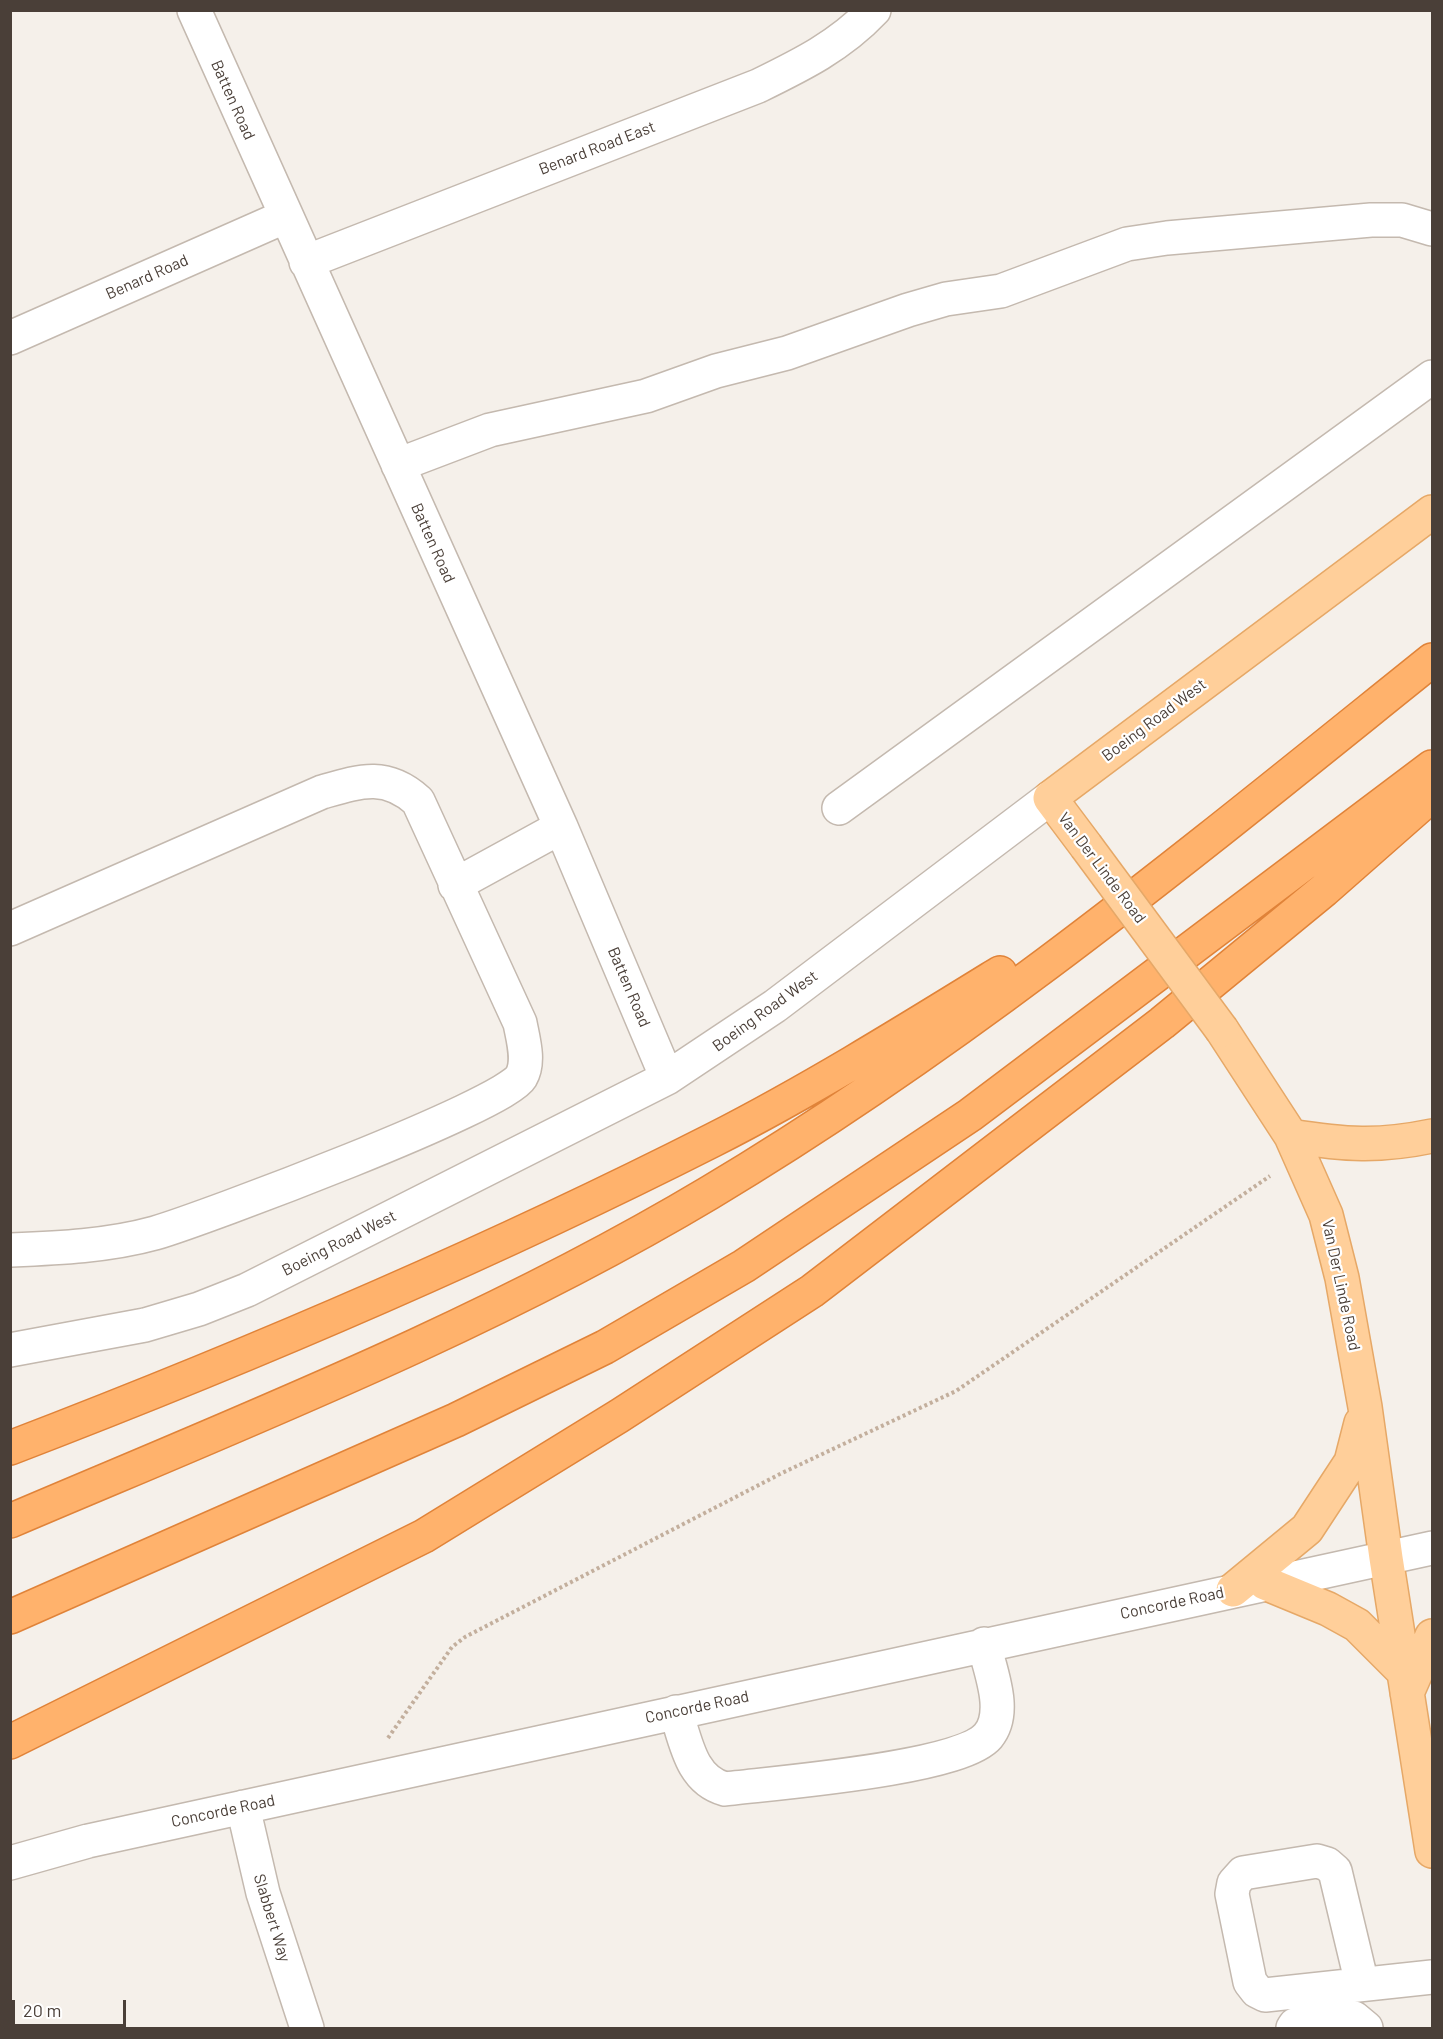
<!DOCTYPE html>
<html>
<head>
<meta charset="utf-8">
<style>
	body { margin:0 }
	#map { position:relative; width:1443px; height:2039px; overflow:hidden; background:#f5f0ea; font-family:Barlow,sans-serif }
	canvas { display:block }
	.frame { position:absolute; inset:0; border:12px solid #4a3f38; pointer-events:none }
	.scale { position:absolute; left:12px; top:2000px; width:114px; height:27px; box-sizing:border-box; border:3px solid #4a3f38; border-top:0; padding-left:8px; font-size:18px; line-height:21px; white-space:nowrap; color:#4a3f38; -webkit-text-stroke:4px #fff; paint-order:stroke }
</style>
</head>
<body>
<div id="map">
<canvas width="1443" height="2039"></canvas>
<div class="frame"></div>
<div class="scale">20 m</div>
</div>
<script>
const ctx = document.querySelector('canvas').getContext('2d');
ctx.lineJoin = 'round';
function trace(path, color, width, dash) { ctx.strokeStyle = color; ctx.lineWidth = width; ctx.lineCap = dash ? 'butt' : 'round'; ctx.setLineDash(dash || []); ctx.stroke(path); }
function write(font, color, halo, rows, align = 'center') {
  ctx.font = font + ' Barlow,sans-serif'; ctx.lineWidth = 4.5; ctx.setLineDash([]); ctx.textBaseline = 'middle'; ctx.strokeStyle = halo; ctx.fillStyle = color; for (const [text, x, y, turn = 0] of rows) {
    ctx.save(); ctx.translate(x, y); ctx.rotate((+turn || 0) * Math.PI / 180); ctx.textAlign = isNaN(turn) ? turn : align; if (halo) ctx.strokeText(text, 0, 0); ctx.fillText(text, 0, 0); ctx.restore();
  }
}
const minor = new Path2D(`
	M 194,10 L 561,827 L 667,1078
	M 306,262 L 758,86 C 801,65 840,46 874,10
	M 10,338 L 284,217
	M 398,465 L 490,430 L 646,396 L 716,371 L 787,353 L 908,310 L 946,299 L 1001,291 L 1127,244 L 1167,238 L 1371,220 L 1402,220 L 1432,229
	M 839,808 L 1432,377
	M 455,885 L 561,827
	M 10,929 L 322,792 C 360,781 386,772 418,801 L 520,1023 C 523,1039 530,1062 521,1077 C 504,1106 203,1219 155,1233 C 108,1246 58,1248 10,1250
	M 10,1350 L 145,1325 L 199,1309 L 247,1290 L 667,1078 L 775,1006 L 1050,798
	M 676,1712 C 686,1742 691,1780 725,1789 C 773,1783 960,1769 988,1736 C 1008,1712 990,1671 984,1644
	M 243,1807 L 263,1893 L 307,2028
	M 10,1863 L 88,1841 L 1432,1548
	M 1362,1984 L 1335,1871 L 1327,1864 L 1317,1861 L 1243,1873 L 1234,1883 L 1232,1894 L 1250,1982 L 1257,1991 L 1265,1995 L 1432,1977
	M 1293,2028 L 1295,2025 L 1354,2018 L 1366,2028`);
const major = new Path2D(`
	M 1086,846 L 1050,798 L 1432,512
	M 1222,1030 L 1291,1136 L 1326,1215 L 1342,1278 L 1365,1407 L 1386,1558 L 1432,1851
	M 1291,1136 C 1345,1145 1379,1147 1432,1136
	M 1265,1583 L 1328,1609 L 1357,1625 L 1404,1672
	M 1233,1590 L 1307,1529 L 1351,1462 L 1361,1423
	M 1407,1693 L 1432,1636`);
const highway = new Path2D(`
	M 10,1448 C 250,1356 484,1256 713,1140 C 811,1090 906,1031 1000,973
	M 10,1521 C 247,1420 488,1325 709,1193 C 967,1039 1199,847 1432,660
	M 10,1617 L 456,1420 L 605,1347 L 744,1266 L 970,1115 L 1432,767
	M 10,1742 L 424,1536 L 619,1416 L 812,1291 L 1162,1023 L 1324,890 L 1432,795`);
trace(minor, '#c4b9af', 36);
trace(major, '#e6a867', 36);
trace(highway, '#e08339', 36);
trace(new Path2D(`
	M 388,1738 L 452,1647 L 465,1637 L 782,1473 L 956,1391 L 1270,1176`), '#c3af9d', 4, [3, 3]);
trace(minor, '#fff', 33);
trace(major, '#ffcf9a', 33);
trace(highway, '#ffb26c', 33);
const majorBridge = new Path2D(`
	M 1086,846 L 1222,1030`);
trace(majorBridge, '#e6a867', 36, []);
trace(majorBridge, '#ffcf9a', 33);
write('16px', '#4a3f38', '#fff', [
	["Batten Road",233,100,66],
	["Benard Road East",597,148,-21],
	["Benard Road",147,277,-24],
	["Batten Road",433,543,66],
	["Boeing Road West",1154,720,-37],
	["Van Der Linde Road",1102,868,53],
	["Batten Road",629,987,67],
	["Boeing Road West",765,1011,-36],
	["Boeing Road West",339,1243,-27],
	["Van Der Linde Road",1341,1285,78],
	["Concorde Road",1172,1603,-12],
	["Concorde Road",697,1707,-12],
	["Concorde Road",223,1811,-12],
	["Slabbert Way",272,1918,73]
]);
</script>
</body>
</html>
